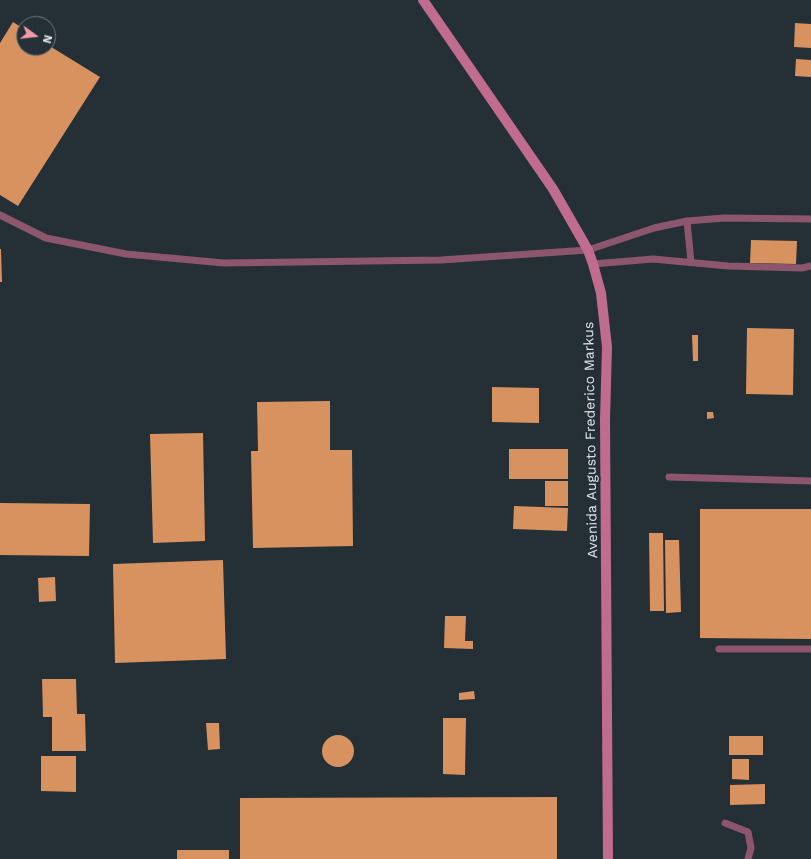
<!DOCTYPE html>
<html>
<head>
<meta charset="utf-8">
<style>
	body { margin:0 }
	#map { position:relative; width:811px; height:859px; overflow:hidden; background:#252f36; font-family:"Work Sans",sans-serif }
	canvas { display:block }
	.north { position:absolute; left:16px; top:16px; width:40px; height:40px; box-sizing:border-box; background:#252f36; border:1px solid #6f787e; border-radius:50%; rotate:105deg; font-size:11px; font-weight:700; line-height:16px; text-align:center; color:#dfe5ea }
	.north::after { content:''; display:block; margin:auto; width:14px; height:18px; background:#f39aa7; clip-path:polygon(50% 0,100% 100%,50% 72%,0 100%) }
</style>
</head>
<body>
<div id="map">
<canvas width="811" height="859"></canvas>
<div class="north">N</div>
</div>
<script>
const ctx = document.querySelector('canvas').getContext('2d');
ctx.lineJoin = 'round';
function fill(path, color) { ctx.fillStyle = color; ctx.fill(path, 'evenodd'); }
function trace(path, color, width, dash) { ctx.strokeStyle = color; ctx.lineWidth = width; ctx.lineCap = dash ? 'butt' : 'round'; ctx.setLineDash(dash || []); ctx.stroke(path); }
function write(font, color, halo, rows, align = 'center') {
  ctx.font = font + ' "Work Sans",sans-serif'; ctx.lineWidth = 4; ctx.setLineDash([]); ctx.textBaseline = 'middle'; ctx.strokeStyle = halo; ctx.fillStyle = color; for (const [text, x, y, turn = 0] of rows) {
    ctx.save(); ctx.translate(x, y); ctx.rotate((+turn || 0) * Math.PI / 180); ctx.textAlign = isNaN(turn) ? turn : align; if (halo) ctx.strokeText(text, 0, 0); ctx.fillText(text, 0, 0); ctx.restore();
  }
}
fill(new Path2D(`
	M 13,22 L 24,29 L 24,48 L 48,48 L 48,45 L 100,77 L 18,206 L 0,195 L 0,43 Z
	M 795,23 L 811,24 L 811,48 L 794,47 Z
	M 796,59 L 811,60 L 811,77 L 795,76 Z
	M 751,240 L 797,241 L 796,264 L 750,263 Z
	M 0,249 L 1,249 L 2,282 L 0,282 Z
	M 747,328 L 794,329 L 793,395 L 746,394 Z
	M 692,335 L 698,335 L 698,361 L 693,361 Z
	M 492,387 L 539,388 L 539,423 L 492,422 Z
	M 330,401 L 330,450 L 352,450 L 353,546 L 253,548 L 251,451 L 258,451 L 257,402 Z
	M 707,412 L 713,412 L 714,418 L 707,419 Z
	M 203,433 L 205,541 L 153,543 L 150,434 Z
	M 509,449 L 568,449 L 568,479 L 509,479 Z
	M 545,481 L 568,481 L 568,506 L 545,506 Z
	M 0,503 L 90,504 L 89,556 L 0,555 Z
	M 514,506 L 568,508 L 567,531 L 513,529 Z
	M 700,509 L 811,509 L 811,639 L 700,638 Z
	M 649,533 L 663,533 L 664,611 L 650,611 Z
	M 665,540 L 679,540 L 681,612 L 666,613 Z
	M 223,560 L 226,659 L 115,663 L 113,564 Z
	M 55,577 L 56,601 L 39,602 L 38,578 Z
	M 445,616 L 466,616 L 465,641 L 473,641 L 473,649 L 444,648 Z
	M 42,679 L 76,679 L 77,714 L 85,714 L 86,751 L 52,751 L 52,717 L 43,717 Z
	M 474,691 L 475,699 L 459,700 L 459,693 Z
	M 443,718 L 466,718 L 465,775 L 443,774 Z
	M 206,723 L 219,723 L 220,749 L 208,750 Z
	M322 751a16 16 0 1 1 32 0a16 16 0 1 1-32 0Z
	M 729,736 L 763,736 L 763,755 L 729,755 Z
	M 41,756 L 76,756 L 76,792 L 41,791 Z
	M 732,759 L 749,759 L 749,780 L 732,779 Z
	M 765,784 L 765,804 L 730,805 L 730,785 Z
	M 557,797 L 557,859 L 240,859 L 240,798 Z
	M 177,850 L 229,850 L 229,859 L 177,859 Z`), '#d8925f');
trace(new Path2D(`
	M 0,215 L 46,238 L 126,254 L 224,263 L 441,260 L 588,250 L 654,228 L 687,221 L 724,218 L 811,219
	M 687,221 L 691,262
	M 593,264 L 653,259 L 728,266 L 802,268 L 811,266
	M 669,477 L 811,481
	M 719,649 L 811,649
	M 725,823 L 748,832 L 751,848 L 748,859`), '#8c566c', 7);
trace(new Path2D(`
	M 423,0 L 553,189 L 588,250 L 593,264 L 601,293 L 607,347 L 605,420 L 608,859`), '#c06c8f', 10);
write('14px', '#dfe5ea', '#252f36', [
	["Avenida Augusto Frederico Markus",591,440,-91]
]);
</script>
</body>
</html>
